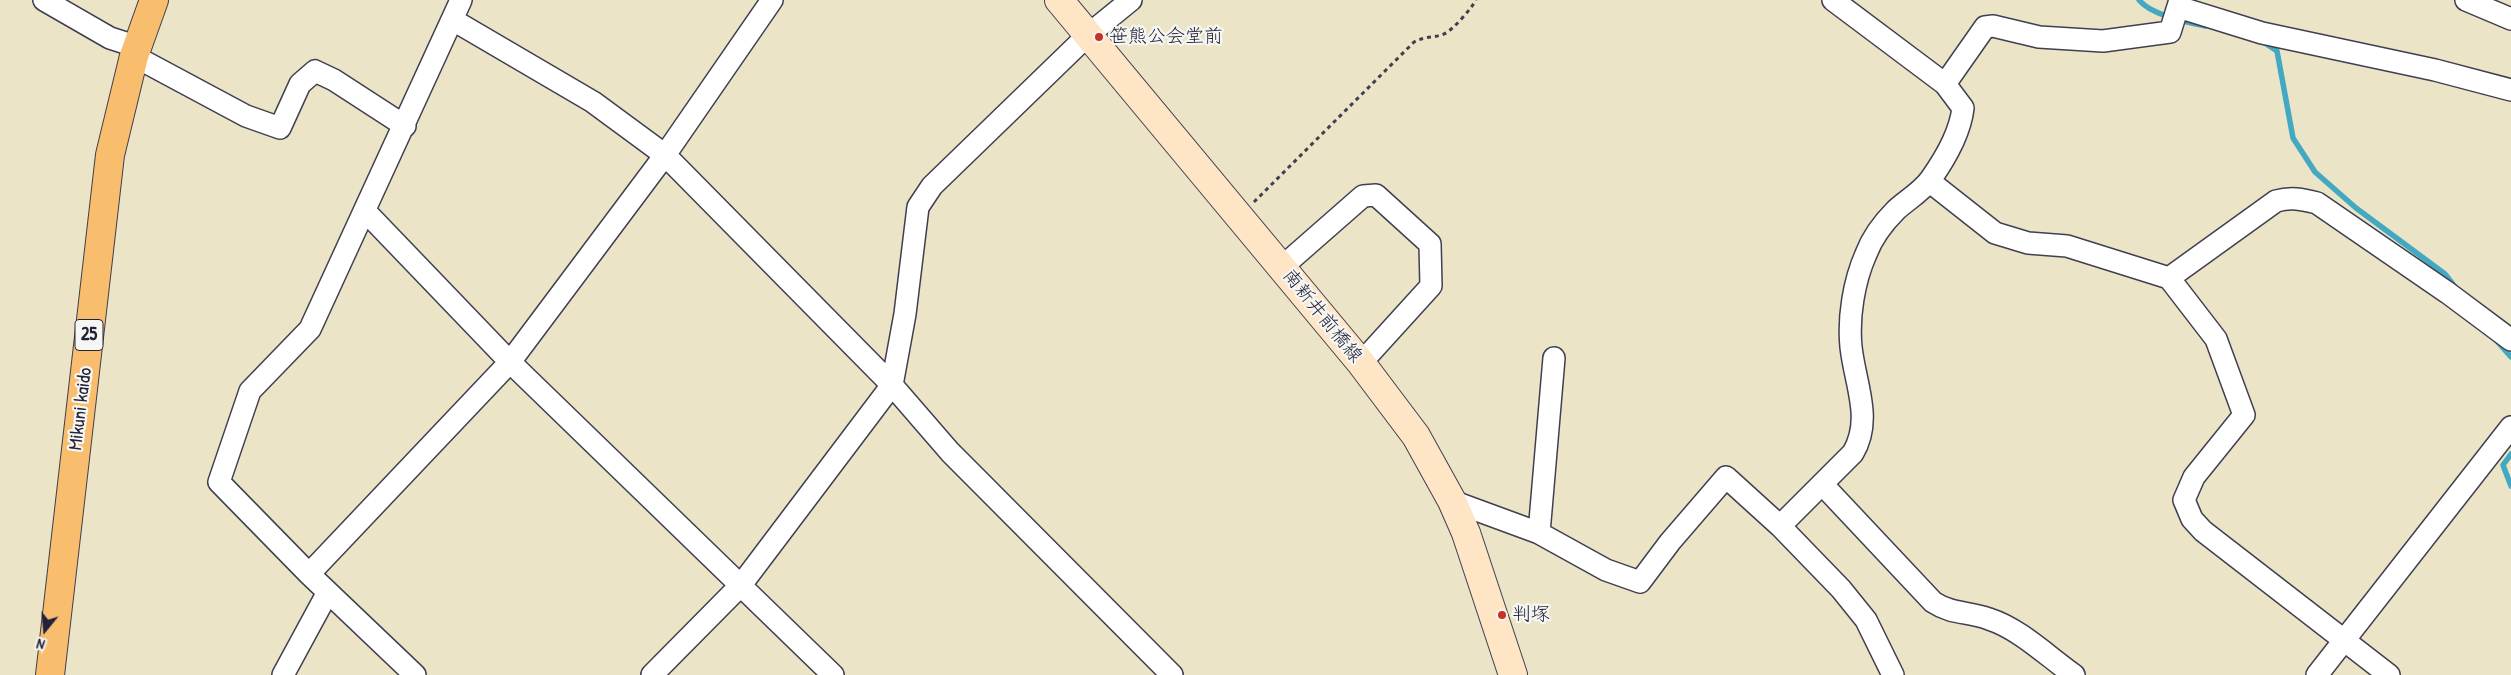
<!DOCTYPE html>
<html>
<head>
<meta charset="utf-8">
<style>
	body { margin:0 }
	#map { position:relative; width:2511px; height:675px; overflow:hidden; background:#ebe4c6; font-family:"Patrick Hand",sans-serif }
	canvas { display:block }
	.north { position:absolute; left:20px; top:605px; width:50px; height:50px; -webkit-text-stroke:4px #f6f6f2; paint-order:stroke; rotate:197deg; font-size:14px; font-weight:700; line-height:20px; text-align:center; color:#22223b }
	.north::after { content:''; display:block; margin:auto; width:18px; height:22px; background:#22223b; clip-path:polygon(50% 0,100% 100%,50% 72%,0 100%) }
</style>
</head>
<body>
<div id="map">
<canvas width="2511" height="675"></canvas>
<div class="north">N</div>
</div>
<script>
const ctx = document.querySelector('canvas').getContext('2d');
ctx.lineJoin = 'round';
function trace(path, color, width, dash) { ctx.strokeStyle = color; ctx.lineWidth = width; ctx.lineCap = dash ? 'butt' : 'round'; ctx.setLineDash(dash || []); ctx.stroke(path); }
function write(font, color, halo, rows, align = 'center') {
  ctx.font = font + ' "Patrick Hand","Klee One",sans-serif'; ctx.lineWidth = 4.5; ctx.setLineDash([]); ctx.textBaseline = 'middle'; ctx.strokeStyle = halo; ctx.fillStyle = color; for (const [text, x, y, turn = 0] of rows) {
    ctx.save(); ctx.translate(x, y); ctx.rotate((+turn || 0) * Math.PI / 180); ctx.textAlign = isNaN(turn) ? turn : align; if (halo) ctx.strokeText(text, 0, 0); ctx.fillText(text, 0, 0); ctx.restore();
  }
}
trace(new Path2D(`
	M 2139,0 C 2151,15 2187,22 2205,26
	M 2262,41 L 2277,51 L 2293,138 L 2315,172 L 2356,208 L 2445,274 L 2455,287
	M 2496,340 L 2511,357
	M 2511,454 L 2503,465 L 2511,486`), '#43a9c3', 5.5);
const minor = new Path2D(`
	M 44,0 L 110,38 L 138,47
	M 2466,0 L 2511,19
	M 2178,7 L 2262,33 L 2435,70 L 2511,90
	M 453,20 L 593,102 L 665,155 L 892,385 L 950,452 L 1172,675
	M 134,56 L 246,116 L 280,128 L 300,84 L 315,71 L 334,80 L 405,126
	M 1945,84 L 1985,27 L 1993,26 L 2039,37 L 2103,41 L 2170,32 L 2180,0
	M 1929,181 L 1995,233 L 2028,243 L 2067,246 L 2169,278 L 2276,201 C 2291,197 2302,199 2317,203 L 2448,293 L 2511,340
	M 365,211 L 510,362 L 833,675
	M 1282,267 L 1363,196 L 1376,195 L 1430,244 L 1431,286 L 1361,363
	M 2169,278 L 2216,339 L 2244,415 L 2194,477 L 2184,500 L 2192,519 L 2203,531 L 2389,675
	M 1823,485 L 1933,602 C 1953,615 1968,611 1989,619 C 2020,629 2047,656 2074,675
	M 1452,501 L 1539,533 L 1606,570 L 1640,582 L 1670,542 L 1726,477 L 1780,526 L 1841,589 L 1866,620 L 1893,675
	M 1780,526 L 1853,453 C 1873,419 1855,384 1851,347 C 1848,317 1854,281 1866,254 C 1872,238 1884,222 1896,210 C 1907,200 1921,192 1930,180 C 1945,159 1960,134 1963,108 L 1945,84 L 1833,0
	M 1539,533 L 1554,358
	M 309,574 L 510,362 L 665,155 L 772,0
	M 283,675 L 328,592
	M 415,675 L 309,574 L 219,482 L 250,391 L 310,329 L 461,0
	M 652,675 L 741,585 L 892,385 L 905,314 L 918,207 L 932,186 L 1088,35 L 1131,0
	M 2317,675 L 2511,427`);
const secondary = new Path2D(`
	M 1059,0 L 1361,363 L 1416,436 L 1452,501 L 1466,533 L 1513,675`);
const primary = new Path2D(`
	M 50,675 L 110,155 L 134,56 L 154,0`);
trace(minor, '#403f50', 24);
trace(secondary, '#403f50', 30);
trace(primary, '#403f50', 30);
trace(new Path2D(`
	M 1254,202 L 1414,42 C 1425,36 1434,38 1444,34 C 1453,30 1471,9 1476,0`), '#403f50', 3, [4, 4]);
trace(minor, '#fff', 21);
trace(secondary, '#fde5c5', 28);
trace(primary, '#f9be6d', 28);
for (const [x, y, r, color] of [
	[1099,37,5,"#c8321e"],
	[1502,615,5,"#c8321e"]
]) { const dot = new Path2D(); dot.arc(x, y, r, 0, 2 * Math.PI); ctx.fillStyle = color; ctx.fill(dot); trace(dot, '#f6f6f2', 2); }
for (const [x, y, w] of [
	[89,335,28]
]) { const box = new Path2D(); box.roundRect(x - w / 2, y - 15.5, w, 31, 4); ctx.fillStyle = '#f6f6f2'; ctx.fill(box); trace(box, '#22223b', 1); }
write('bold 18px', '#22223b', null, [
	["25",89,335]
]);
write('19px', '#22223b', '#f6f6f2', [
	["笹熊公会堂前",1109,37],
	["判塚",1512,615]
], 'left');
write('19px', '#22223b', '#f6f6f2', [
	["南新井前橋線",1322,316,51],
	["Mikuni kaido",81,409,-83]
]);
</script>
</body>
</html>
